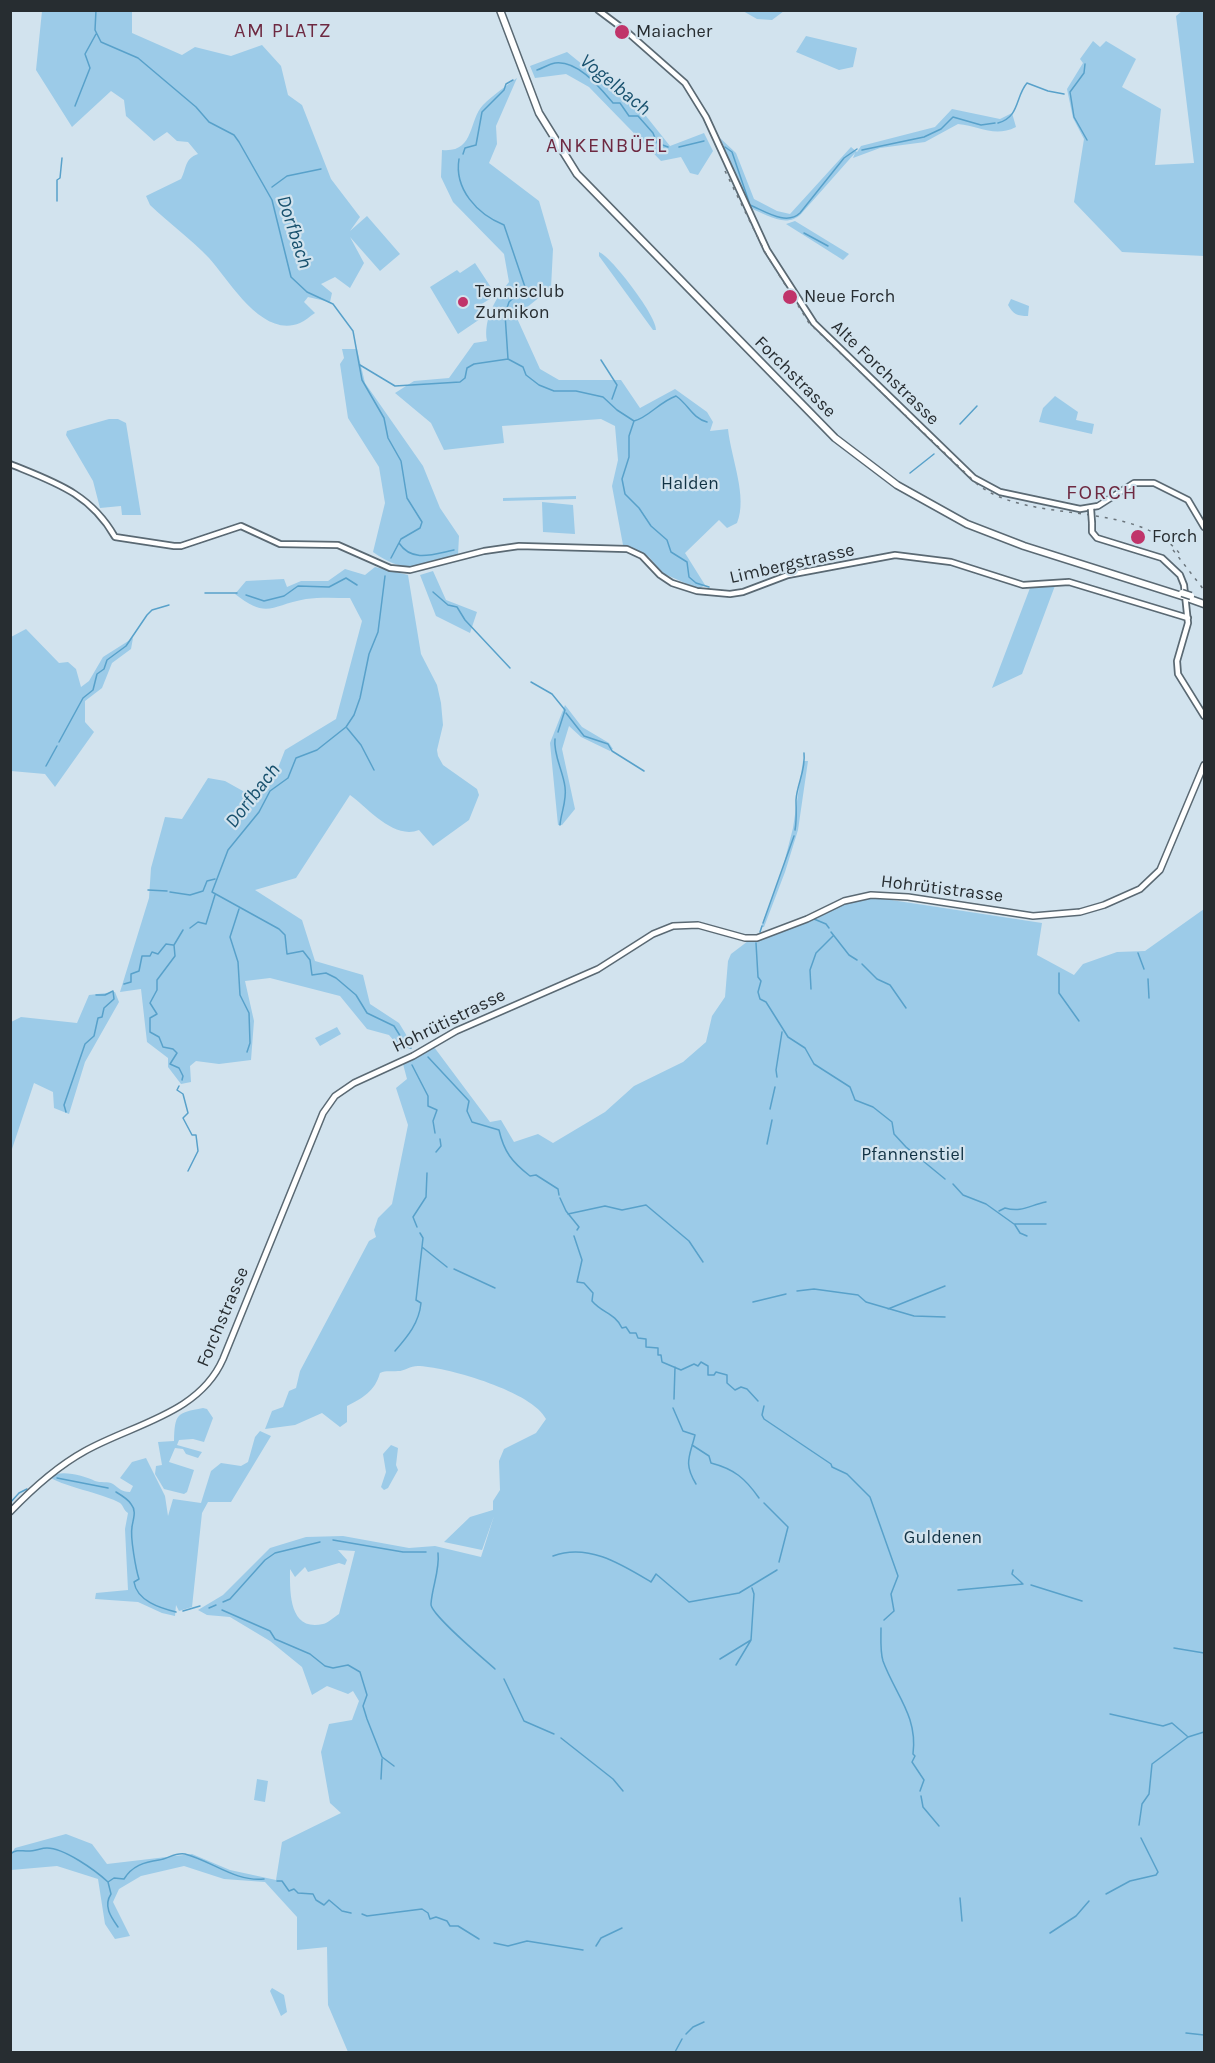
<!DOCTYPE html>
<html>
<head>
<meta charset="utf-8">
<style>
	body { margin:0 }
	#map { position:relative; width:1215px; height:2063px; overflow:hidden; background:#d2e3ee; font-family:Karla,sans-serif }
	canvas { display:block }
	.frame { position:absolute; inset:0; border:12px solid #272d31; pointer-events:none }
</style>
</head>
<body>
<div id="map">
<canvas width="1215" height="2063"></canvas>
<div class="frame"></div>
</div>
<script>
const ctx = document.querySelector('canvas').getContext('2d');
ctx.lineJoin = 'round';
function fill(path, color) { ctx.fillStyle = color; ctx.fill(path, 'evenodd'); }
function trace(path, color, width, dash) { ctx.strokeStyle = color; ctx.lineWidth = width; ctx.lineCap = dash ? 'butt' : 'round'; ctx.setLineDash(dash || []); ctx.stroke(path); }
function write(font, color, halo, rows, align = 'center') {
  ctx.font = font + ' Karla,sans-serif'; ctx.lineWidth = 4.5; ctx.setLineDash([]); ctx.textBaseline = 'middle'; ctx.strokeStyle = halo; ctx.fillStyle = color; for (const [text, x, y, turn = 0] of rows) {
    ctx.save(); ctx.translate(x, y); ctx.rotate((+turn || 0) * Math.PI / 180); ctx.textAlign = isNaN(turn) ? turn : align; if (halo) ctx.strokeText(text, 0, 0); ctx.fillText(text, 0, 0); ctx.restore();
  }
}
fill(new Path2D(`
	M 42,11 L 132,11 L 132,33 L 182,55 L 195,47 L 231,56 L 262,45 L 281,66 L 288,95 L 302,105 L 331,179 L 360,217 L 350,231 L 367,216 L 400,254 L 380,271 L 350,237 L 364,263 L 350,288 L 335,277 L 321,284 L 332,293 L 330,302 L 308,297 L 304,302 L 315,313 C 310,316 305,321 300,323 C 262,339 229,280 209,258 C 191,239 169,223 150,205 L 146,196 L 181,179 C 187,168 184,159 198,154 L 188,142 L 177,141 L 167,132 L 154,141 L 126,116 L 124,100 L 111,91 L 72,127 L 36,70 Z
	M 743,11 L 784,11 L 772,20 L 757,19 Z
	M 1182,11 L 1204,11 L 1204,256 L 1122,252 L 1074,202 L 1084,139 L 1073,118 L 1067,89 L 1083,63 L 1080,59 L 1093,41 L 1100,47 L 1106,41 L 1136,59 L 1122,87 L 1161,109 L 1155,165 L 1194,163 L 1176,16 Z
	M 806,36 L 857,48 L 853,67 L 839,70 L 796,52 Z
	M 567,52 L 646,116 L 670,146 L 704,133 L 713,151 L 698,175 L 690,173 L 681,157 L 661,161 L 589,87 L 566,74 L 535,78 L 530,66 Z
	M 517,78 L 496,126 L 497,144 L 489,163 L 539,201 L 553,249 L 551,288 L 516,316 L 540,369 L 559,380 L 621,380 L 640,408 L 675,389 L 707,412 L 713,422 L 710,431 L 728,429 C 731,458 748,497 737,523 L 727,528 L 719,520 L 685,553 L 705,585 L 699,589 L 662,573 L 649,557 L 623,545 L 612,486 L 618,460 L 615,426 L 601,419 L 502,426 L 504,443 L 444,450 L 431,423 L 395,393 L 414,381 L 449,378 L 474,343 L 487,341 C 483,320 496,297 509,282 L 504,254 L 453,202 L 441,177 L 442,150 C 475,153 468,121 483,105 C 493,95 506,86 517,78 Z
	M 952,109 L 1000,119 L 1012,113 L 1016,127 C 994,138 980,126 958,124 L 925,142 L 880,148 L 853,158 L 855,153 L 801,214 C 786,229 766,214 750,208 L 720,138 L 736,153 L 754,199 L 777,211 L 790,214 L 851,147 L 857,152 L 861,146 L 935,127 Z
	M 795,221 L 849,254 L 843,260 L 786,224 Z
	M 599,252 C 612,257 658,318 656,330 L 653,330 L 599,256 Z
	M 475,263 L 496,295 L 477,307 L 483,317 L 458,334 L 430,287 L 457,270 L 460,273 Z
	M 1011,299 L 1029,306 L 1028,316 C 1017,316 1013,314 1008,305 Z
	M 342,349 L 357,349 L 365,383 L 423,466 L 440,508 L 459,536 L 458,555 C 421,565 407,576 373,552 L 385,503 L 379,467 L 348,418 L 340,364 L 344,358 Z
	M 1055,396 L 1078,412 L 1076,420 L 1094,424 L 1092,434 L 1039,422 L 1043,408 Z
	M 109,419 L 118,419 L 126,423 L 141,515 L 122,515 L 121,506 L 100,508 L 93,481 L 66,435 L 67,431 Z
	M 576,496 L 576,499 L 503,501 L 503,498 Z
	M 542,502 L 573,505 L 575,534 L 543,532 Z
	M 375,567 L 408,575 L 421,654 L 437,685 L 441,703 L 443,725 L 437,750 L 438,756 L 443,765 L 477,789 L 479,795 L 469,820 L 433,846 L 419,830 C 394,840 368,808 350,795 L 296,878 L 255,890 L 302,920 L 315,961 L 363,975 L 370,1004 L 399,1023 L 413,1046 L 402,1050 L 389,1035 L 367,1029 L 340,996 L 270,978 L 245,981 L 254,1021 L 251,1060 L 219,1064 L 196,1061 L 190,1066 L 191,1082 L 181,1084 L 168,1067 L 168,1058 L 147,1042 L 141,989 L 120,992 L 149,898 L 151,868 L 165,817 L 182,819 L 208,778 L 225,781 L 250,795 L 276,773 L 285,750 L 336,719 L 362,621 L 350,598 C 336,598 320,597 306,599 C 271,605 268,620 235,594 L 246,581 L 284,579 L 287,587 L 301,581 L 328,581 L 345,569 L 365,575 Z
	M 433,571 L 446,600 L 477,612 L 470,633 L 436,616 L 420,575 Z
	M 1056,583 L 1022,674 L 992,688 L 1030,588 Z
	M 26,629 L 59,663 L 68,662 L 76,669 L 81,687 L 89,681 L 103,657 L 133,638 L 131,649 L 112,663 L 102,688 L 85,701 L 85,722 L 94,732 L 55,787 L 45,774 L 11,771 L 11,637 Z
	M 565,705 L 582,727 L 609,743 L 613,749 L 610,751 L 581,737 L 569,726 L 562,749 L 575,809 L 562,825 L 558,825 L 550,743 Z
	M 803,761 L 808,761 L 798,830 L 785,872 L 764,927 L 761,927 L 782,871 L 793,828 Z
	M 878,898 L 1042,923 L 1037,955 L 1074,975 L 1083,964 L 1117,952 L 1145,951 L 1204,909 L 1204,2052 L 348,2052 L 328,2005 L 327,1947 L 297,1950 L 297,1917 L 265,1882 L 224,1879 L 184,1866 L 141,1876 L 119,1889 L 113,1902 L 130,1936 L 115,1939 L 105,1924 L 98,1879 L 57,1866 L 11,1870 L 11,1854 L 15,1848 L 66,1834 L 92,1844 L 107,1864 L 192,1854 L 230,1870 L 276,1880 L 282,1842 L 341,1813 L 330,1803 L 321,1752 L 329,1724 L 352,1720 L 359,1701 L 353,1691 L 348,1694 L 327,1686 L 312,1695 L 302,1667 L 270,1641 L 230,1617 L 207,1615 L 198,1610 L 223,1595 L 270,1548 L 306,1537 L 343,1536 L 409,1548 L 435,1546 L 481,1557 L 494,1516 L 482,1550 L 444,1542 L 470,1517 L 493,1510 L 493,1501 L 500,1490 L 499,1461 L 504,1449 L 536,1433 L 546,1419 C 533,1392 450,1368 420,1366 C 411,1365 405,1371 398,1371 C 390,1372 387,1370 380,1373 C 375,1391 363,1398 347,1406 L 347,1422 L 340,1427 L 322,1413 L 295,1425 L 265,1429 L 272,1411 L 283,1407 L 289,1391 L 296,1388 L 300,1371 L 369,1241 L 376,1237 L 374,1230 L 378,1218 L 392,1204 L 408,1125 L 396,1088 L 407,1079 L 403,1064 L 434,1047 L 490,1122 L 501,1120 L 514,1142 L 538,1134 L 553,1143 L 605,1112 L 634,1086 L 683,1062 L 706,1042 L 712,1016 L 725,997 L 728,961 L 731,954 L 752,938 L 844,901 ZM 338,1550 L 355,1551 L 339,1614 C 334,1617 328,1623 323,1624 C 288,1632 290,1590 290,1569 L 295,1577 L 305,1567 L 308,1572 L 339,1563 L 345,1565 L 347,1560 Z
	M 115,992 L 119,1002 L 85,1062 L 69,1114 L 54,1108 L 53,1092 L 34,1083 L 11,1152 L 11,1022 L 21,1017 L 77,1023 L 89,995 Z
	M 337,1027 L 341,1034 L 320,1046 L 315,1038 Z
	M 203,1408 L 207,1409 L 213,1418 L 204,1442 L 193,1439 L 179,1440 L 177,1445 L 202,1452 L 198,1458 L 186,1454 L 183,1449 L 175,1448 L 169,1462 L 194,1470 L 187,1492 L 184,1494 L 164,1489 L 155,1474 L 156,1466 L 162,1465 L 158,1442 L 174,1441 C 175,1414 176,1413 203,1408 Z
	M 260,1431 L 271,1436 L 231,1502 L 208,1502 L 202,1513 L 192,1607 L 179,1611 L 176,1605 L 175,1616 L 162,1613 L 138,1602 L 95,1599 L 96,1593 L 128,1590 L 125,1529 L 128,1513 C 123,1510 124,1506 120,1503 C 107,1495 56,1484 50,1477 C 61,1469 84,1476 95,1481 C 100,1483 108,1481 113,1484 C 119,1488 121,1492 130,1492 L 133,1486 L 120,1478 L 132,1462 L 146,1458 L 165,1496 L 168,1516 L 173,1499 L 201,1503 L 211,1471 L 221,1463 L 241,1466 L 248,1462 L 255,1437 Z
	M 391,1445 L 398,1448 L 396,1465 L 398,1470 L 388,1488 L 384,1490 L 381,1487 L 386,1472 L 383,1454 Z
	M 257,1779 L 268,1781 L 265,1802 L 254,1800 Z
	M 272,1988 L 284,1995 L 287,2012 L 281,2016 L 270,1991 Z`), '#9ccbe8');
trace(new Path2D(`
	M 96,10 L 95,30 L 101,42 L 138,58 L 196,107 L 209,122 L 234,135 L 239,142 L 272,200 L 291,277 L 307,292 L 333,304 L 353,331 L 362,380 L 384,418 L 388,438 L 401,461 L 407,498 L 422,522 L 420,528 L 401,539 L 391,558
	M 1085,64 L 1084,73 L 1070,92 L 1074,117 L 1087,140
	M 537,70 C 543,68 549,64 555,63 C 578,60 600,88 613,103 L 620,103 L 629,116 L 638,116 L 653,133 L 657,143 L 668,147
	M 75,106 L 90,68 L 85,54 L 96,34
	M 998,123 C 1020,117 1015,97 1027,83 L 1048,91 L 1064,94
	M 679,147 L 704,141
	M 725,147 L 732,152 L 750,205 C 765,211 786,226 800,213 L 844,158 L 857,149
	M 862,150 L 924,137 L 941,129 L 953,117 L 981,125 L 995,123
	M 463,154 L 465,148 L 476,145 L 482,112 L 504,90 L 506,84 L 513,80
	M 459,159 C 454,189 477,214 504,225 L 525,287 L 509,302 L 505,314 L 508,359
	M 272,187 L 287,176 L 321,169
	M 57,201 L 57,180 L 60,178 L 62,158
	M 804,233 L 828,246
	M 601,360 L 617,385 L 612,399
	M 360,365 L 395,386 L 460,382 L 465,378 L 467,368 L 474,364 L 508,359 L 523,367 L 526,375 L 539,385 L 554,391 L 576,391 L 603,397 L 617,410 L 634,421 L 629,436 L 629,457 L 622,479 L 625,494 L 639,508 L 651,526 L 667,540 L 671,552 L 687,562 L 689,577 L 696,583 L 709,587
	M 634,421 C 648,418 659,402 676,396 C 689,405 692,418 707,422
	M 960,424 L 977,406
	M 910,473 L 934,454
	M 399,543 C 412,563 434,554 454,550
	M 385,576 L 378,632 L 369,654 L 360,698 L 354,715 L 346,727 L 317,750 L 296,758 L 288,778 L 270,791 L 259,812 L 228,850 L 212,892 L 279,929 L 285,935 L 287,954 L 303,951 L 310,960 L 312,975 L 326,973 L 336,978 L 356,995 L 367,1013 L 394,1026 L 407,1047 L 411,1048
	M 433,592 L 448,605 L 457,607 L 465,620 L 510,668
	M 205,593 L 237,593
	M 246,595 L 264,601 L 284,596 L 298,586 L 329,587 L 346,578 L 357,585
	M 531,682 L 552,694 L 565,710 L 558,732
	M 566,713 L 584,736 L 608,744 L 612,751 L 644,771
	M 347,728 L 361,745 L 374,770
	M 555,739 C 553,754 563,771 565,787 C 567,801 561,812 560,825
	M 59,742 L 83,698 L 93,690 L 97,674 L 104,669 L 107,660 L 126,646 L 147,615 L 152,610 L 169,605
	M 46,766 L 57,746
	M 795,830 C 797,819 796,811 796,800 C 797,784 806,770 804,753
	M 148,890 L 167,891
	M 170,892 L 190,895 L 203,891 L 207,881 L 215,879
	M 239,909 L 230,937 L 238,962 L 240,995 L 249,1013 L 250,1043 L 247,1052
	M 814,919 L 826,924 L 829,928
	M 763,923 L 794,836
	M 190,928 L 198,922 L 206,924 L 215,895
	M 760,932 L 762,926
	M 831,932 L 849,955 L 857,960
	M 756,943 L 758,977 L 761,981 L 758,992 L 760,999 L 766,1002 L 788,1037 L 805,1048 L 814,1064 L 850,1087 L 855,1100 L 873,1107 L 892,1122 L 894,1134 L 906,1147 L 945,1179
	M 1138,953 L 1144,969
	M 862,964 L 877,979 L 890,985 L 906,1008
	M 1059,973 L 1059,993 L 1079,1021
	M 1148,979 L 1149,998
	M 124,984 L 131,982 L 131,974 L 139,971 L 142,956 L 150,956 L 152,952 L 158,954 L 166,944 L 173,945
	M 811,989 L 810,970 L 816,953 L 833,936
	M 428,1057 L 469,1101 L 467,1111 L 472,1122 L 499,1130 C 504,1152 512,1162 530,1176 L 536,1175 L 558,1189 L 559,1195
	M 412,1065 L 428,1096 L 428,1106 L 437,1110 L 433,1121 L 435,1133
	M 777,1077 L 776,1070 L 782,1032
	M 182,1080 L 183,1076 L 179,1068 L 170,1064 L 177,1053 L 173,1049 L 163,1047 L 159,1037 L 150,1032 L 150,1018 L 157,1014 L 150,1003 L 157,990 L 157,980 L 175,956 L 174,945 L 183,930
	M 179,1086 L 177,1090 L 183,1094 L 188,1113 L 183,1118 L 192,1135 L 196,1135 L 198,1151 L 188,1171
	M 770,1109 L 775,1087
	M 66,1112 L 64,1105 L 85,1044 L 94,1036 L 98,1018 L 102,1017 L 104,1008 L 114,999 L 113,991 L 105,995 L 96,995
	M 767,1144 L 772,1120
	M 436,1152 L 441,1146 L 440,1139
	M 953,1184 L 963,1195 L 986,1204 L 1014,1224 L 1046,1224
	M 560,1198 L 566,1211 L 579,1227 L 577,1230
	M 999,1211 L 1005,1208 C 1022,1213 1030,1205 1046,1202
	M 568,1214 L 605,1206 L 622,1210 L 646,1205 L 689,1241 L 703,1262
	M 1015,1225 L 1020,1233 L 1027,1236
	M 417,1227 L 413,1217 L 426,1197 L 427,1173
	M 574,1236 L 582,1260 L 577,1282 L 584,1283 L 593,1293 L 592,1301 C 602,1313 615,1313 622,1328 L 626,1327 L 630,1333 L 636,1333 L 638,1338 L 646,1339 L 646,1347 L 658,1348 L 658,1355 L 661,1355 L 662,1362 L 681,1370 L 694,1364 L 698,1366 L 701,1362 L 708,1366 L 708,1375 L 714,1375 L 716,1372 L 727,1375 L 727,1383 L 735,1390 L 741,1387 L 747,1389 L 758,1401
	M 422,1247 L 447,1267
	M 454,1269 L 495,1288
	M 797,1291 L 814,1289 L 858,1295 L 866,1302 L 914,1316 L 945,1317
	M 753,1302 L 786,1294
	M 888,1309 L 945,1286
	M 395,1351 C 408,1336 419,1323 421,1303 L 416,1300 L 423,1238 L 420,1233
	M 674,1399 L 675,1367
	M 764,1406 L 762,1415 L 764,1419 L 831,1464 L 832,1467 L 847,1474 L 870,1497 L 898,1576 L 891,1594 L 894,1611 L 884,1620
	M 673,1408 L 683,1431 L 695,1435 C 690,1456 683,1463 696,1484
	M 692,1445 L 709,1456 L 711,1463 C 734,1469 745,1478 759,1498
	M 57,1478 L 108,1488
	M 116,1492 C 121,1495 128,1499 131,1504 C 137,1511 133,1519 132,1527 C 130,1537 136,1570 139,1579 L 134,1582 C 137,1601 160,1608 176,1612
	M 10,1503 L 19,1493 L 27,1489
	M 764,1503 L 788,1527 L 779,1562
	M 333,1540 L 403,1552 L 426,1552
	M 438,1553 C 440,1570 432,1587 431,1604 C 430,1614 484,1659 495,1669
	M 553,1556 C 588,1543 621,1564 651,1582 L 656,1574 L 689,1602 L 739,1593 L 777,1570
	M 1013,1570 L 1012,1574 L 1022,1583
	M 1031,1585 L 1082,1601
	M 958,1590 L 1023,1584
	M 223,1602 L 230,1599 L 265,1560 L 275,1553 L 320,1542
	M 209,1608 L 216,1605
	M 222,1610 L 270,1631 L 275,1639 L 310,1654 L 325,1666 L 333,1668 L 348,1665 L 360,1672 L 367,1695 L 363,1706 L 367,1719 L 382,1757 L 394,1766
	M 183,1611 L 200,1606
	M 881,1628 C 881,1639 880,1651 883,1661 C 895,1694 918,1716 913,1754 L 915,1756 L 912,1762 L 924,1780 L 920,1791
	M 1174,1648 L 1204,1653
	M 720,1659 L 751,1640 L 754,1594 L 752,1588
	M 736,1665 L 751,1640
	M 504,1679 L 524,1721 L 554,1734
	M 1110,1714 L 1163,1726 L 1172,1723 L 1187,1736
	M 561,1738 L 613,1779 L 623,1791
	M 381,1779 L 382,1759
	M 921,1796 L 923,1807 L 939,1826
	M 1139,1825 L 1142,1804 L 1149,1794 L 1152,1764 L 1188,1737 L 1204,1732
	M 10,1854 C 18,1849 20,1851 28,1851 C 35,1851 41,1848 47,1848 C 64,1848 95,1870 108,1882 L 114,1878 L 124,1879 C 132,1866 144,1862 159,1860 C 168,1859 175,1852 185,1854 C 212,1861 235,1882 264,1879
	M 277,1881 L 282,1881 L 289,1891 L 294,1889 L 298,1893 L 313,1894 L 316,1900 L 324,1905 L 329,1900 L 342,1911 L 351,1913
	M 108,1882 L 111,1894 C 103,1906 111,1917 118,1927
	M 1106,1894 L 1130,1881 L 1156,1875 L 1158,1872 L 1141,1838
	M 960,1898 L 962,1921
	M 362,1914 L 367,1916 L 422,1909 L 428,1913 L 430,1919 L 436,1917 L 447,1921 L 450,1926 L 458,1926 L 479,1939
	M 1050,1933 L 1076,1916 L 1089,1901
	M 494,1943 L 508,1946 L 527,1941 L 583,1950
	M 596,1946 L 601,1938 L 622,1928
	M 1186,2033 L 1204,2035
	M 686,2034 L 693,2027 L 704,2022
	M 675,2052 L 682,2039`), '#58a1ca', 1.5);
const tertiary = new Path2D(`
	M 598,10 L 626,31 L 685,83 L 706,117 L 767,250 L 814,323 L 974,478 L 1000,492 L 1080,509 L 1098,506 L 1134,483 L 1154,483 L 1188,500 L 1204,527
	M 10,464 C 54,482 90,493 115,537 L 174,546 L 181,546 L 241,526 L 280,544 L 338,545 L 390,568 L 410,570 L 484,551 L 519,546 L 627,549 L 642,556 L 660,575 L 672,583 L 697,591 L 730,594 L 743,592 L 788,575 L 895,555 L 951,562 L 1023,585 L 1069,582 L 1188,618
	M 1092,523 L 1092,532 L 1097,538 L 1162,558 L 1180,575 L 1184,585 L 1188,623 L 1177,661 L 1178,674 L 1204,716`);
const secondary = new Path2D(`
	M 10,1512 C 33,1488 56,1467 85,1451 C 133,1424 199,1414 223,1359 L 323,1113 L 335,1096 L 354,1083 L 413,1056 L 456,1031 L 598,969 L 653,934 L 673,926 L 698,925 L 745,938 L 757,938 L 807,919 L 844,901 L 871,895 L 908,897 L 1033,916 L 1080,912 L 1104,905 L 1140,889 L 1160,870 L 1204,765`);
const trunk = new Path2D(`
	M 500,10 L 539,113 L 577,174 L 835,438 L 897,485 L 967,524 L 1024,546 L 1182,596
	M 1190,599 L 1204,604`);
trace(tertiary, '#5a6973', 8);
trace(secondary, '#5a6973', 8);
trace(trunk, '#5a6973', 9);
trace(tertiary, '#fff', 4.5);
trace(secondary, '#fff', 5);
trace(trunk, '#fff', 6);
trace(new Path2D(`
	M 725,171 L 766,254 L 809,323 L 977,484 C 1030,526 1136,498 1181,555
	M 1173,550 L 1204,590`), '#6b757c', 1.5, [3, 6]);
const tertiaryBridge = new Path2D(`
	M 1091,509 L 1092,523`);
const trunkBridge = new Path2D(`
	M 1182,593 L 1191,596`);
trace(tertiaryBridge, '#5a6973', 8, []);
trace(trunkBridge, '#5a6973', 9, []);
trace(tertiaryBridge, '#fff', 4.5);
trace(trunkBridge, '#fff', 6);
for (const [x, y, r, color] of [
	[622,32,8,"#c0346a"],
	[790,297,8,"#c0346a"],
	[463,302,6,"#c0346a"],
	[1138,537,8,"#c0346a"]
]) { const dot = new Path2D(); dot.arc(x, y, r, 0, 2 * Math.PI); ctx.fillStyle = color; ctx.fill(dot); trace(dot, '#d2e3ee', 2); }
write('18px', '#272d31', '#d2e3ee', [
	["Maiacher",636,32],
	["Tennisclub",475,292],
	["Zumikon",475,313],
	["Neue Forch",804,297],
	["Forch",1152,537]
], 'left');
write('18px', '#272d31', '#d2e3ee', [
	["Alte Forchstrasse",885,373,44],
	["Forchstrasse",795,377,45],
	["Limbergstrasse",792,564,-13],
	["Hohrütistrasse",942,889,7],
	["Hohrütistrasse",449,1021,-26],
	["Forchstrasse",223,1317,-67]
]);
write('18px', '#123345', '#d2e3ee', [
	["Halden",690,484],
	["Pfannenstiel",913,1155],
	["Guldenen",943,1538]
]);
ctx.letterSpacing = '1.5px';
write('20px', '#6e2941', '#d2e3ee', [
	["AM PLATZ",283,31],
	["ANKENBÜEL",607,146]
]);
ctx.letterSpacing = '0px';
write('italic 20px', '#18516e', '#d2e3ee', [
	["Vogelbach",615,85,39],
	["Dorfbach",294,232,72],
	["Dorfbach",253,796,-52]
]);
ctx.letterSpacing = '1.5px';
write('21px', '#6e2941', '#d2e3ee', [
	["FORCH",1102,493]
]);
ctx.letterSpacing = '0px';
</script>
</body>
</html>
